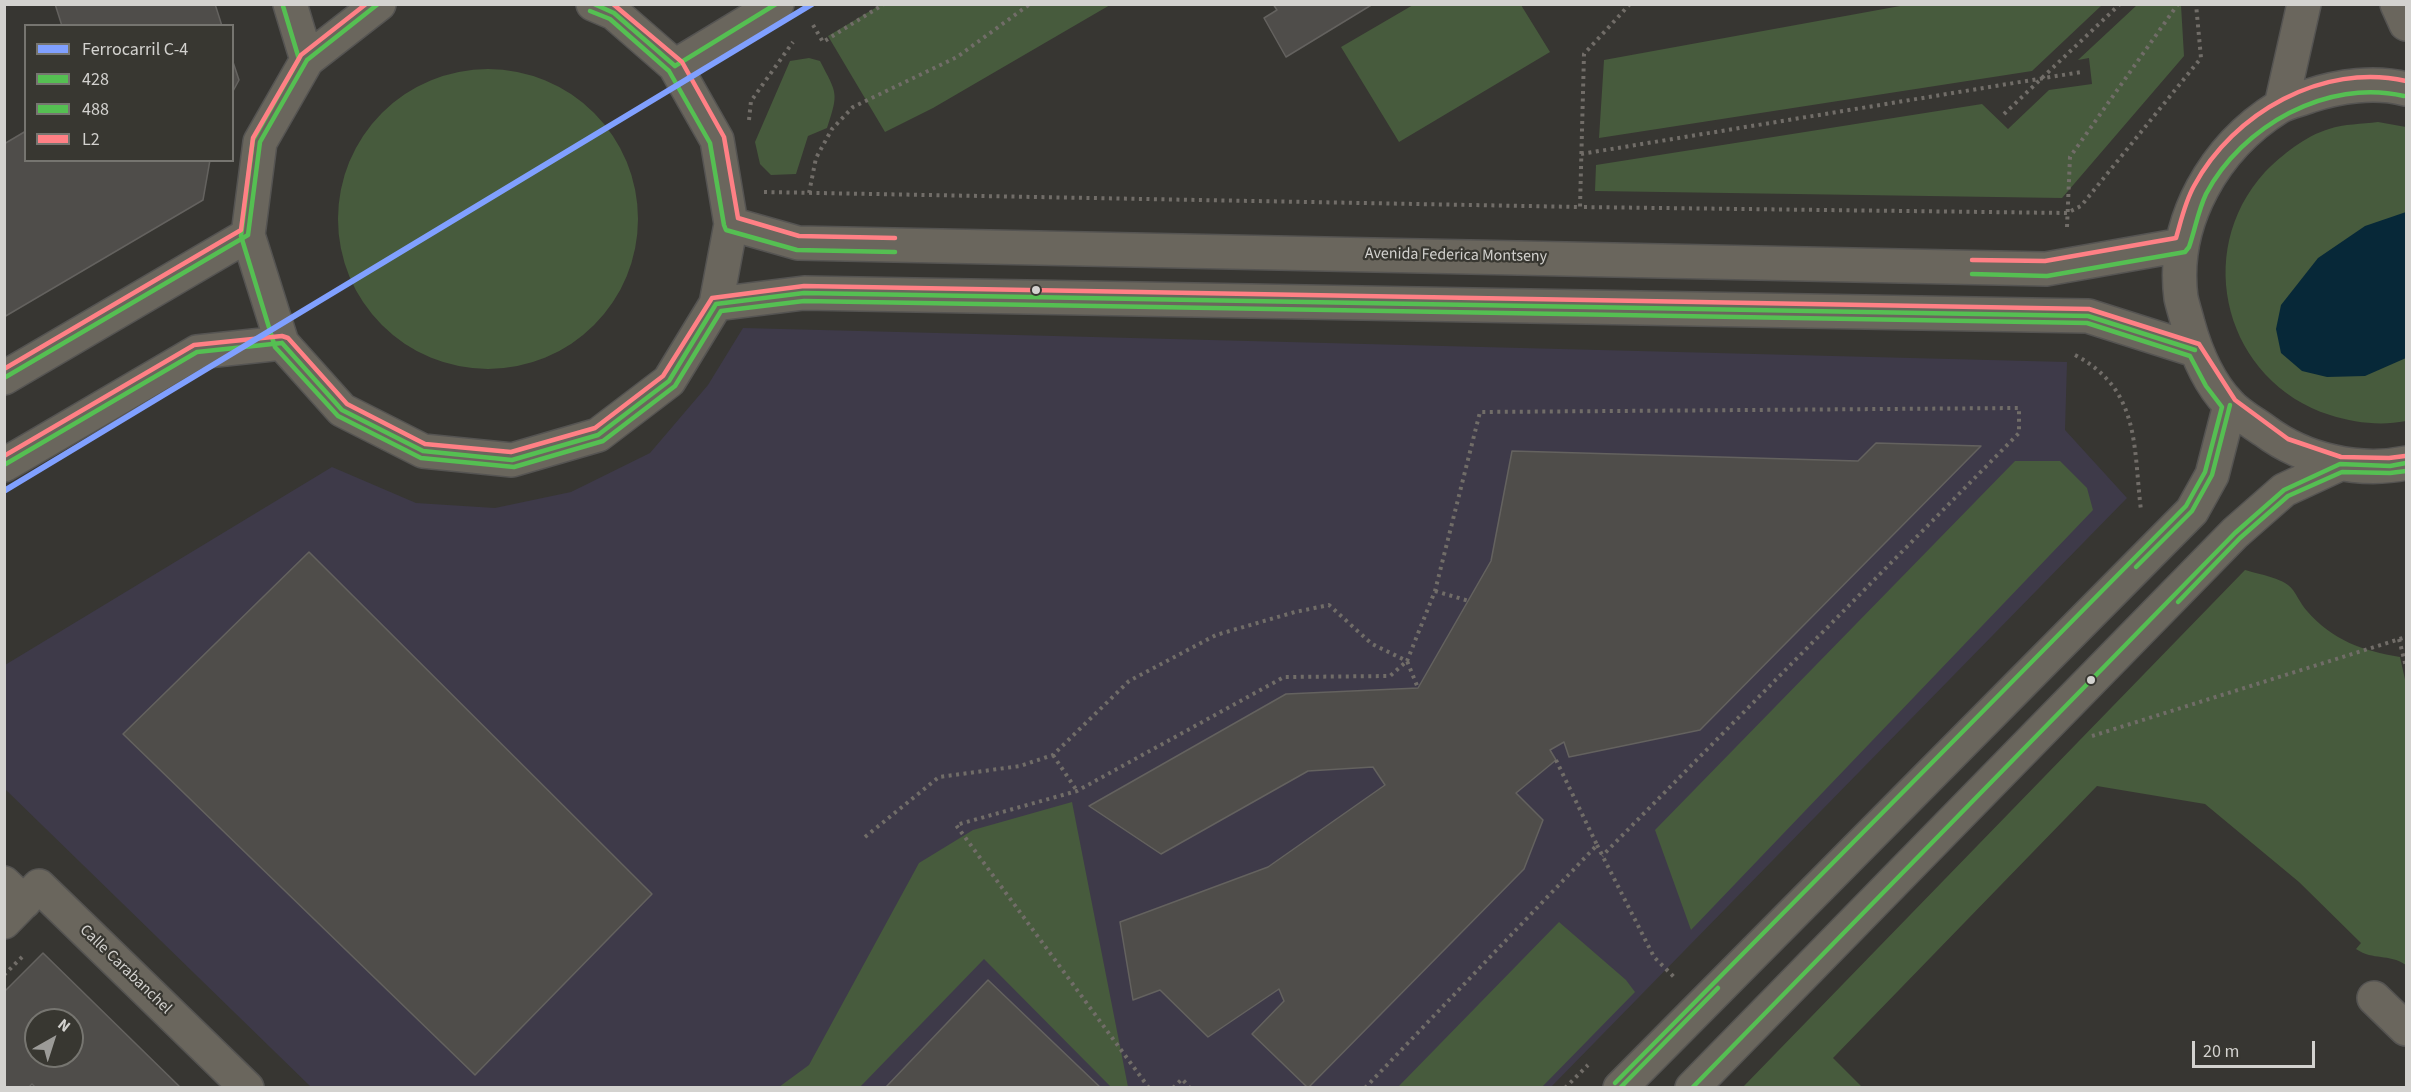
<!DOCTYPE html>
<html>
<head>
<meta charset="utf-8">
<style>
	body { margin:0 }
	#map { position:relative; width:2411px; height:1092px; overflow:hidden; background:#373632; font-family:"Source Sans 3",sans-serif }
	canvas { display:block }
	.frame { position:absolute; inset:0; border:6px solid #d3d2cf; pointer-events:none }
	.legend { position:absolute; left:24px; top:24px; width:210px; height:138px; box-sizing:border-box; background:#383731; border:2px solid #767570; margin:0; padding:8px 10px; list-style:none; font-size:18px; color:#d3d2cf }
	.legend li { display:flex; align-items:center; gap:12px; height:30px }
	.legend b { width:30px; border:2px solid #767570 }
	.north { position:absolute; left:24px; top:1008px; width:60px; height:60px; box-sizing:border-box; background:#383731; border:2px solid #767570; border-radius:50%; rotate:39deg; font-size:16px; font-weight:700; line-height:24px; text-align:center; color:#d3d2cf }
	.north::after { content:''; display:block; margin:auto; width:21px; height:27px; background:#9c9b98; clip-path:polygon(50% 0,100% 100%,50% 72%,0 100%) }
	.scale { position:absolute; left:2192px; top:1041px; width:123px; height:27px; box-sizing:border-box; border:3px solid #d3d2cf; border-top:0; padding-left:8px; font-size:18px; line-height:21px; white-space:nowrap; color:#d3d2cf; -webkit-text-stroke:4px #383731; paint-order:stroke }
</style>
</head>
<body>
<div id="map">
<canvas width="2411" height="1092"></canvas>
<div class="frame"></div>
<ul class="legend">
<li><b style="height:8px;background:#80a0ff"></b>Ferrocarril C-4</li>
<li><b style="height:8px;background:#55bf52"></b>428</li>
<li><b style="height:8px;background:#55bf52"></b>488</li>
<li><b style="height:8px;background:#ff8085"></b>L2</li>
</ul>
<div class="north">N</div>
<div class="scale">20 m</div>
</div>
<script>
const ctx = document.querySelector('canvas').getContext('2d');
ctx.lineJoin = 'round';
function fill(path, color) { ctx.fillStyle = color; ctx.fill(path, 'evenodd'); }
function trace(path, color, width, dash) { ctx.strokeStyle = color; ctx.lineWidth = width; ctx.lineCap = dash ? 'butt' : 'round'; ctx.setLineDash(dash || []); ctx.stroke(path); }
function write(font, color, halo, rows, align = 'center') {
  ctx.font = font + ' "Source Sans 3",sans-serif'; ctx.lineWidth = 4.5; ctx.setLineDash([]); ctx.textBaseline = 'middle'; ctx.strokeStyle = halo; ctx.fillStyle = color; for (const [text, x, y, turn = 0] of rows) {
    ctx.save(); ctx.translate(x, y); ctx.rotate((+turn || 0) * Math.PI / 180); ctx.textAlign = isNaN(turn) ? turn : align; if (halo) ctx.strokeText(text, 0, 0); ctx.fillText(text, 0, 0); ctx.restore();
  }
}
fill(new Path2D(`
	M 743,328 L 2067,362 L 2065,430 L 2127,498 L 1551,1087 L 311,1087 L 5,789 L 5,665 L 332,467 L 416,503 L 495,508 L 571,492 L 650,453 L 708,385 Z`), '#3e3a49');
fill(new Path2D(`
	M 882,4 L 1110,4 L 1110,5 L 933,108 L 885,132 L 828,36 Z
	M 1911,4 L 2102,5 L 2032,71 L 1599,138 L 1604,60 Z
	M 1521,5 L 1550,52 L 1399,142 L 1341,47 L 1413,5 Z
	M 2137,5 L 2181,5 L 2184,56 L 2062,198 L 1595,191 L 1596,165 L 1982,104 L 2008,129 L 2049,90 L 2092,84 L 2089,58 L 2078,60 Z
	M 809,58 L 820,61 C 837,94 839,92 827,128 L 808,136 L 796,174 L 771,175 L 760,164 L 755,142 L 790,61 Z
	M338 219a150 150 0 1 1 300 0a150 150 0 1 1-300 0Z
	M 2378,122 L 2406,127 L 2406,421 C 2381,426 2355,423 2330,415 C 2226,382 2191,253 2265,172 C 2282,155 2305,136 2329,129 C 2344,124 2362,124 2378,122 Z
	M 2015,461 L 2060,461 L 2087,488 L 2093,510 L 1691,930 L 1655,830 Z
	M 2245,570 C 2255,573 2280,578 2288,585 C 2296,591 2300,604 2307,611 C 2332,640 2363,651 2400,657 L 2406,684 L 2406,965 C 2388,953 2374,961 2356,949 L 2361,943 L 2299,882 L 2205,804 L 2097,786 L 1833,1058 L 1862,1087 L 1743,1087 Z
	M 1072,802 L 1128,1087 L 1111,1087 L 984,959 L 860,1087 L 779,1087 L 809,1065 L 919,863 L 973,830 Z
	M 1559,922 L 1626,980 L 1635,992 L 1542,1087 L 1398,1087 Z`), '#475b3d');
fill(new Path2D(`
	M 2406,212 L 2406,358 L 2365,376 L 2327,377 L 2302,371 L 2281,353 L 2276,329 L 2281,305 L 2318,258 L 2365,226 Z`), '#072838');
const building = new Path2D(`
	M 55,4 L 215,4 L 222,26 L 62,26 Z
	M 1273,4 L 1373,4 L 1286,57 L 1264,18 L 1277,10 Z
	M 232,59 L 239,80 L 232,93 Z
	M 26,131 L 26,160 L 210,160 L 203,200 L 4,317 L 4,144 Z
	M 1876,443 L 1981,446 L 1700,730 L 1569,757 L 1564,742 L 1550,750 L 1556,760 L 1516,793 L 1543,820 L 1524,869 L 1308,1088 L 1252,1034 L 1284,1001 L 1279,989 L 1208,1037 L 1160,990 L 1133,1000 L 1120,922 L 1268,867 L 1385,785 L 1373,767 L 1308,771 L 1161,854 L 1089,806 L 1286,694 L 1418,688 L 1491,561 L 1512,451 L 1858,461 Z
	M 309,552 L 652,894 L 475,1075 L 123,734 Z
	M 43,953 L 181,1088 L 36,1088 L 32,1084 L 28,1088 L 4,1088 L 4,992 ZM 36,1020 L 72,1020 L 72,1056 L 36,1056 Z
	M 988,980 L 1101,1088 L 885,1088 Z`);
fill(building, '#4f4d4a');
trace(building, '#64625f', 1.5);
const minor = new Path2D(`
	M 290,4 L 307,60
	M 379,4 L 307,60 L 260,142 L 248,235 L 282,343 L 342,410 L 423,451 L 512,460 L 598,435 L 669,381 L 716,304 L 731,224 L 717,140 L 675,66 L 614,13 L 593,4
	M 2397,4 L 2406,24
	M 675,66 L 777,4
	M 2406,89 C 2375,81 2339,86 2309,96 C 2299,100 2288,102 2279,107 C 2215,147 2171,221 2181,298 C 2183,307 2186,316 2188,324 C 2196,353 2208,382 2229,404 C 2239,415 2254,423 2265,431 C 2304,460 2359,473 2406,463
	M 2281,106 L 2304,4
	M 731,224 L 798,243 L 2046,269 L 2182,245
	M 716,304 L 804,293 L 2088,316 L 2195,350
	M 4,378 L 248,235
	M 4,465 L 197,352 L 282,343
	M 4,883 L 24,902
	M 4,922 L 39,886 L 247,1088
	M 2374,998 L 2406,1029
	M 1620,1088 L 2192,511 L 2212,475 L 2230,405
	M 1692,1088 L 2235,533 L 2284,490 L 2340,464`);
trace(minor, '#555452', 36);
trace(new Path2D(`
	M 1630,4 L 1584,54 L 1580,207 L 2067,213 L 2081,206 L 2201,58 L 2196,4
	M 813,25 L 823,42 L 884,4
	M 2004,114 L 2120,4
	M 749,120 L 751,101 L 793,42
	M 1581,154 L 2081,72
	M 764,192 L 1580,207
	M 809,193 L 816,158 L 832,129 L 853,107 L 957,57 L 1030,4
	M 2067,227 L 2070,157 L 2178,4
	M 2075,355 C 2141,390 2133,447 2141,510
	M 1435,591 L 1469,601
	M 2399,639 L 2406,667
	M 2092,736 L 2406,637
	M 1053,755 L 1077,791
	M 865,837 L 939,777 L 1020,766 L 1053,755 L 1129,681 L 1216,635 L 1295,612 L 1329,605 L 1372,644 L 1407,661 L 1435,591 L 1480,412 L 2019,408 L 2019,433 L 1602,856
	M 1597,845 L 1654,957 L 1675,978
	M 4,975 L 23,956
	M 1149,1088 L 956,825 L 1077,791 L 1284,677 L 1390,676 L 1407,661 L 1418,688
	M 1173,1088 L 1182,1079 L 1190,1088
	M 1365,1088 L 1597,845 L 1556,760
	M 1565,1088 L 1588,1065`), '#716d68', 4, [3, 4.5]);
trace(minor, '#6a665d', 33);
trace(new Path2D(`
	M 594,4 L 614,13 L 675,66
	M 675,66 L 776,4
	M 248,235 L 260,142 L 307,60 L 378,4
	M 716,304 L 804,293 L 2088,316 L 2195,350
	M 282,343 L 342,410 L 423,451 L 512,460 L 598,435 L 669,381 L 716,304
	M 4,378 L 248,235
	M 4,465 L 197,352 L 282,343
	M 2136,567 L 2192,511 L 2212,475 L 2230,405
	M 1620,1088 L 1718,988
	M 1692,1088 L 2235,533 L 2284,490 L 2340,464 L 2390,466 L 2406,463`), '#55bf52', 4.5);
trace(new Path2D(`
	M 283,6 L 299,59 L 253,140 L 241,236 L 275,347 L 338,416 L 421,458 L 514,467 L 603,441 L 675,386 L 721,311 L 804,301 L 2087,323 L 2190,356 L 2206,386 L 2222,407 L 2205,472 L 2186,506 L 1615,1083
	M 590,11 L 610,19 L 669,71 L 710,143 L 724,225 L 726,230 L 797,250 L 895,252
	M 1972,274 L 2047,276 L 2185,252 L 2189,247 C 2195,230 2198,211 2206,194 C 2242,126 2327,78 2404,96
	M 2178,602 L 2240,538 L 2288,496 L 2342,472 L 2390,473 L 2406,471`), '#55bf52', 4.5);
trace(new Path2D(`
	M 613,4 L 682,62 L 724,137 L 738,218 L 799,236 L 895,238
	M 1972,260 L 2045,261 L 2176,238 C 2181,221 2185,202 2194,186 C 2233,113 2323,62 2406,81
	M 4,369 L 241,230 L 253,138 L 301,55 L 366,4
	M 4,456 L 194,345 L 282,336 L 288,338 L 347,404 L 425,444 L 511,452 L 595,428 L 663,376 L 712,298 L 804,286 L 2089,309 L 2199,344 L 2235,400 L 2288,439 L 2341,457 L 2389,458 L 2405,456`), '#ff8085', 4.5);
trace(new Path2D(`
	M 4,491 L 812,4`), '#80a0ff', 6);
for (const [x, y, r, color] of [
	[1036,290,5,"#d3d2cf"],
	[2091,680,5,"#d3d2cf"]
]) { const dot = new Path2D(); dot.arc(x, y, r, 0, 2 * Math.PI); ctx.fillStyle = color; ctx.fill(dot); trace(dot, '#383731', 2); }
write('16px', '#d3d2cf', '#383731', [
	["Avenida Federica Montseny",1456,256,1],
	["Calle Carabanchel",125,970,44]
]);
</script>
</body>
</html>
